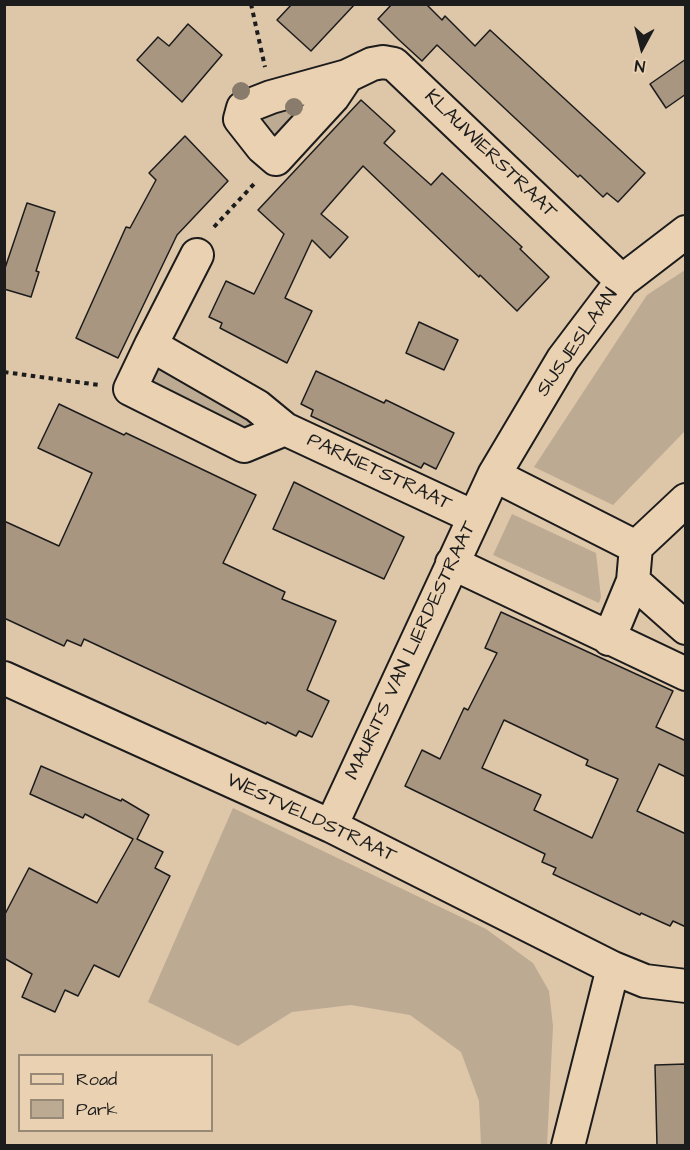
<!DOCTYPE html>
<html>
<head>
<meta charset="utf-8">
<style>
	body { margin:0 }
	#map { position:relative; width:690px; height:1150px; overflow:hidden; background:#dec6a9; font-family:"Architects Daughter",sans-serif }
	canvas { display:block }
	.frame { position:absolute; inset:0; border:6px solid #1c1c1c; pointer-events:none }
	.legend { position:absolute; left:18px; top:1054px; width:195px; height:78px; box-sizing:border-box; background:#ead1b2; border:2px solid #988976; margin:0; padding:8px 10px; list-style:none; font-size:18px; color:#1c1c1c }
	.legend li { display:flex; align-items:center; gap:12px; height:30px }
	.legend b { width:30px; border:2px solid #988976 }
	.north { position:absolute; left:612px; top:18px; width:60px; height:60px; -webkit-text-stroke:4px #ead1b2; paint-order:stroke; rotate:187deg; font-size:16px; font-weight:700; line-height:24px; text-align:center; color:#1c1c1c }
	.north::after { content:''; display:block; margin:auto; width:21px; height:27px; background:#1c1c1c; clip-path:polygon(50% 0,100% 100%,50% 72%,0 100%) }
</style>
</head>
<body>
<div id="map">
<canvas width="690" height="1150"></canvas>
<div class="frame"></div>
<ul class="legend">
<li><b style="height:8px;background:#ead1b2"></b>Road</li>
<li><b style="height:16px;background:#bdaa92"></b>Park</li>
</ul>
<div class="north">N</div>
</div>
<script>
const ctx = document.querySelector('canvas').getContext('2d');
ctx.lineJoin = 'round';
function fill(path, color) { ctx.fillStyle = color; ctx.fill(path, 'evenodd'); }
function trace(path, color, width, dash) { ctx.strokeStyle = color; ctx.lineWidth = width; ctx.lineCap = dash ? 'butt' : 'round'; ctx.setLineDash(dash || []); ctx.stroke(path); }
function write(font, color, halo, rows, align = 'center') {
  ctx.font = font + ' "Architects Daughter",sans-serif'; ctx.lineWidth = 6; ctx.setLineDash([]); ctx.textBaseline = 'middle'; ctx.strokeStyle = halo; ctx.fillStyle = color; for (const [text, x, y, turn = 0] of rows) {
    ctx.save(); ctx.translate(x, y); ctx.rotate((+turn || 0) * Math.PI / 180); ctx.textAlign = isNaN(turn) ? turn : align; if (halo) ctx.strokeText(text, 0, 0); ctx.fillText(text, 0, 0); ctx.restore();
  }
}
fill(new Path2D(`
	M 317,93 L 278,143 L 256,115 Z
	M 685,270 L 685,431 L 613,505 L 534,467 L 647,295 Z
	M 159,361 L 251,413 L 257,426 L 247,434 L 153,391 L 147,372 Z
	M 512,514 L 596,553 L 601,597 L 599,603 L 493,555 Z
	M 233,808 L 486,929 L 533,963 L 549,991 L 553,1026 L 547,1145 L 481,1145 L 479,1101 L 461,1052 L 410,1015 L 351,1005 L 292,1012 L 238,1046 L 148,1002 Z`), '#bdaa92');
const building = new Path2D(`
	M 292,4 L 355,4 L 311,51 L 277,20 Z
	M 392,4 L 426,4 L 442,20 L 445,16 L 475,46 L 490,30 L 645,173 L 618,202 L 607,193 L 603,197 L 580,175 L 578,177 L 437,45 L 422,61 L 398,39 L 378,19 Z
	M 188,24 L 222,55 L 182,102 L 137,60 L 158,37 L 169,46 Z
	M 686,59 L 686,94 L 666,108 L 650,84 Z
	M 361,100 L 395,131 L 384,143 L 431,185 L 442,173 L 522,247 L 520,249 L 549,277 L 517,311 L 480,275 L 479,277 L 363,166 L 321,214 L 348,237 L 330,258 L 312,240 L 285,298 L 312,311 L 287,363 L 220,328 L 222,323 L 209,317 L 226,281 L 254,294 L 284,234 L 258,210 Z
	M 185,136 L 228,181 L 177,235 L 118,358 L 76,338 L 126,227 L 130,228 L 156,180 L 149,173 Z
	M 27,203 L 55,212 L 36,271 L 39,272 L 31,297 L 4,289 L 4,271 Z
	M 419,322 L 458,340 L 444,370 L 406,353 Z
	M 316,371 L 384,403 L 386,400 L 454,433 L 436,469 L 424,463 L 421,468 L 311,416 L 313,410 L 301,404 Z
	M 59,404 L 124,435 L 126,433 L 256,495 L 223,563 L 285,592 L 282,599 L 336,621 L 307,690 L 329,701 L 312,737 L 299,731 L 296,736 L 267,722 L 266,724 L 84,639 L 81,646 L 67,640 L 64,646 L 4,618 L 4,521 L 59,546 L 92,473 L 38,448 Z
	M 294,482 L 404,537 L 384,579 L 273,529 Z
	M 501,612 L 673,691 L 656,727 L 686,741 L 686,777 L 659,764 L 637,811 L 686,834 L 686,927 L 673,921 L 670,926 L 641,913 L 640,915 L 553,874 L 556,868 L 542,862 L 545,854 L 405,786 L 422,750 L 440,759 L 464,708 L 468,710 L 497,653 L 485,648 ZM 504,720 L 588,760 L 586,765 L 618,779 L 592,838 L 534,810 L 541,795 L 482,768 Z
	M 41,766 L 121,801 L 122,799 L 149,815 L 137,839 L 163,852 L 155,868 L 170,876 L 119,977 L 94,965 L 78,996 L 65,990 L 55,1012 L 22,997 L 32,974 L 4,958 L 4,916 L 29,868 L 97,903 L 133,839 L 85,814 L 83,818 L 30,794 Z
	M 686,1064 L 686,1146 L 657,1146 L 655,1065 Z`);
fill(building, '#a89681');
trace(building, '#1c1c1c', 1.5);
const street = new Path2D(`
	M 347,76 L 333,97 L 276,159 L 262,147 L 240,119 L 243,108 L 271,97 L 347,76 L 372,64 L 383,62 L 394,64 L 622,281
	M 151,345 L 197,255
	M 285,429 L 244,446 L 130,389 L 151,345 L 257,406 L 285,429 L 474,517
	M 494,475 L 636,547 L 686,500
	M 636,547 L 633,581 L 686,628
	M 452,563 L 686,674
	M 609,639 L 633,581
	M 4,678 L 331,826 L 613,968 L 645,981 L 686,986
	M 331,826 L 494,475 L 563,359 L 622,281 L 686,232
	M 568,1146 L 613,968`);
trace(street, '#1c1c1c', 36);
trace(new Path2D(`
	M 251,4 L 265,67
	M 214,227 L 254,184
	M 4,372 L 99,385`), '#1c1c1c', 4, [4.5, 4.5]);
trace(street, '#ead1b2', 32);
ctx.fillStyle = '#897c6c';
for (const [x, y] of [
	[241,91],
	[294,107]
]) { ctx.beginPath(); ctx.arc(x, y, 9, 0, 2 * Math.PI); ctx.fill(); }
write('20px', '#1c1c1c', '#ead1b2', [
	["KLAUWIERSTRAAT",490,155,44],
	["SIJSJESLAAN",578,343,-55],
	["PARKIETSTRAAT",379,473,25],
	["MAURITS VAN LIERDESTRAAT",412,651,-65],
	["WESTVELDSTRAAT",311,819,25]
]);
</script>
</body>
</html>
